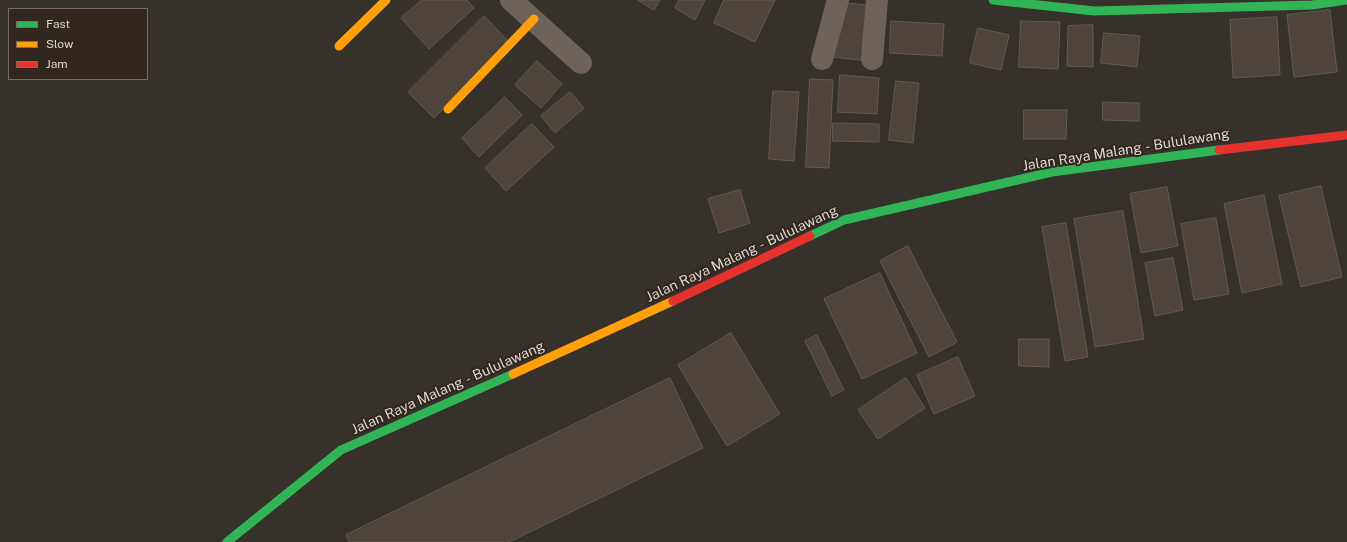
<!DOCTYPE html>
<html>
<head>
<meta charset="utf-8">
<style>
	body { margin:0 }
	#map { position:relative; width:1347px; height:542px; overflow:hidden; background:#37312c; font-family:"Public Sans",sans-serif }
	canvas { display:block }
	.legend { position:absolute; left:8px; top:8px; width:140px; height:72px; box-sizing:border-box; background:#31271e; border:1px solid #776e66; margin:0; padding:5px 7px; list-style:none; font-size:12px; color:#dfd9d3 }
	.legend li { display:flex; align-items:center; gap:8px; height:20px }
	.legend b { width:20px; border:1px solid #776e66 }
</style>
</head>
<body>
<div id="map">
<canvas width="1347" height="542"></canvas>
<ul class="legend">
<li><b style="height:5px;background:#30b455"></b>Fast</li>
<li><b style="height:5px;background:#ff9f0a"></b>Slow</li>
<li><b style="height:5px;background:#e5322d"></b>Jam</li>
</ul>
</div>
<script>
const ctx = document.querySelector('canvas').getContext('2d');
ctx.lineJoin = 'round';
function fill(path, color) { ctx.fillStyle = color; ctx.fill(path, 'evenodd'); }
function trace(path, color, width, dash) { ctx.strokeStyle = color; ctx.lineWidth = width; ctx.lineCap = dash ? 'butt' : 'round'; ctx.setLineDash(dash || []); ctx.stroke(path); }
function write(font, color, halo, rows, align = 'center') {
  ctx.font = font + ' "Public Sans",sans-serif'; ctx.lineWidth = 4; ctx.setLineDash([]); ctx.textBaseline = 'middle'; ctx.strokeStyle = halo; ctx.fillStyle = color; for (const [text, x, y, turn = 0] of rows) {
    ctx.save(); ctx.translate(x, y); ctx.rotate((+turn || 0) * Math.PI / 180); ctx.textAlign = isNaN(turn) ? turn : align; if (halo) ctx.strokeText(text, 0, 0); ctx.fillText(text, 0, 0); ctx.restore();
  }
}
const building = new Path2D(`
	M 422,0 L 467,0 L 474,8 L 429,49 L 401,18 Z
	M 638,0 L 660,0 L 654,10 Z
	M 679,0 L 705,0 L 695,20 L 675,8 Z
	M 724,0 L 775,0 L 755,42 L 714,23 Z
	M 838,2 L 876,6 L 869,61 L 832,57 Z
	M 1330,10 L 1337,72 L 1294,77 L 1287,15 Z
	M 484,16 L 510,43 L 434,118 L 408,92 Z
	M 1277,17 L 1280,75 L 1233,78 L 1230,20 Z
	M 891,21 L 944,24 L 942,56 L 890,53 Z
	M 1021,21 L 1060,22 L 1058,69 L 1019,67 Z
	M 1093,25 L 1093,67 L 1067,66 L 1068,26 Z
	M 978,28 L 1009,35 L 1001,70 L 970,63 Z
	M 1104,33 L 1140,36 L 1137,67 L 1101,63 Z
	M 537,61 L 562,84 L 541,108 L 515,85 Z
	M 840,75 L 879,78 L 877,114 L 838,112 Z
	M 810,79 L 833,80 L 829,168 L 806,167 Z
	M 896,81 L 919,83 L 913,143 L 889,140 Z
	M 773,91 L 799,92 L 794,161 L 769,159 Z
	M 570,92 L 584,108 L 555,133 L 541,116 Z
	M 505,97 L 522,115 L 479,157 L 462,138 Z
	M 1103,102 L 1139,103 L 1139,121 L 1103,120 Z
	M 1024,110 L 1067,110 L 1066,139 L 1024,139 Z
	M 833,123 L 879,124 L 879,142 L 833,141 Z
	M 532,124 L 554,147 L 506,191 L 485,168 Z
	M 1321,186 L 1342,277 L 1301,287 L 1279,196 Z
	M 1167,187 L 1178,246 L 1141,253 L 1130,194 Z
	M 740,190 L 750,223 L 719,233 L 708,199 Z
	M 1264,195 L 1282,284 L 1242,293 L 1224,204 Z
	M 1123,211 L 1144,339 L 1095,347 L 1074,219 Z
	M 1216,218 L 1229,294 L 1194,300 L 1181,224 Z
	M 1066,223 L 1088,357 L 1065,361 L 1042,227 Z
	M 908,246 L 957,342 L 929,357 L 880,261 Z
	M 1173,258 L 1183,310 L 1155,316 L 1145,263 Z
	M 880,273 L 917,353 L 862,379 L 824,299 Z
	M 731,333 L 780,414 L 727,446 L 678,365 Z
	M 817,335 L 844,390 L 832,396 L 805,341 Z
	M 1019,339 L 1049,339 L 1049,367 L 1019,366 Z
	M 958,357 L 975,396 L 934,414 L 917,375 Z
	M 670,378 L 703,448 L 509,542 L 349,542 L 346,535 Z
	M 906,378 L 925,408 L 878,439 L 858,410 Z`);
fill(building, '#4f443b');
trace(building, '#605a56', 1);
trace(new Path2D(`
	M 511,0 L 581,63
	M 822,59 L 838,0
	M 872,59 L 877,0`), '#6d635a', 22);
trace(new Path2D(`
	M 993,0 L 1094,11 L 1312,5 L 1347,0
	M 810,236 L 844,220 L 1052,172 L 1219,150
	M 227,542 L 341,450 L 513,374`), '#30b455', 9);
trace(new Path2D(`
	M 339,46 L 386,0
	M 448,109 L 534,19
	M 513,374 L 673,301`), '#ff9f0a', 9);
trace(new Path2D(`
	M 1219,150 L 1347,135
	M 673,301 L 810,236`), '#e5322d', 9);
write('14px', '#dfd9d3', '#31271e', [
	["Jalan Raya Malang - Bululawang",1126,150,-9],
	["Jalan Raya Malang - Bululawang",742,254,-25],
	["Jalan Raya Malang - Bululawang",448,388,-24]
]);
</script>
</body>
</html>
